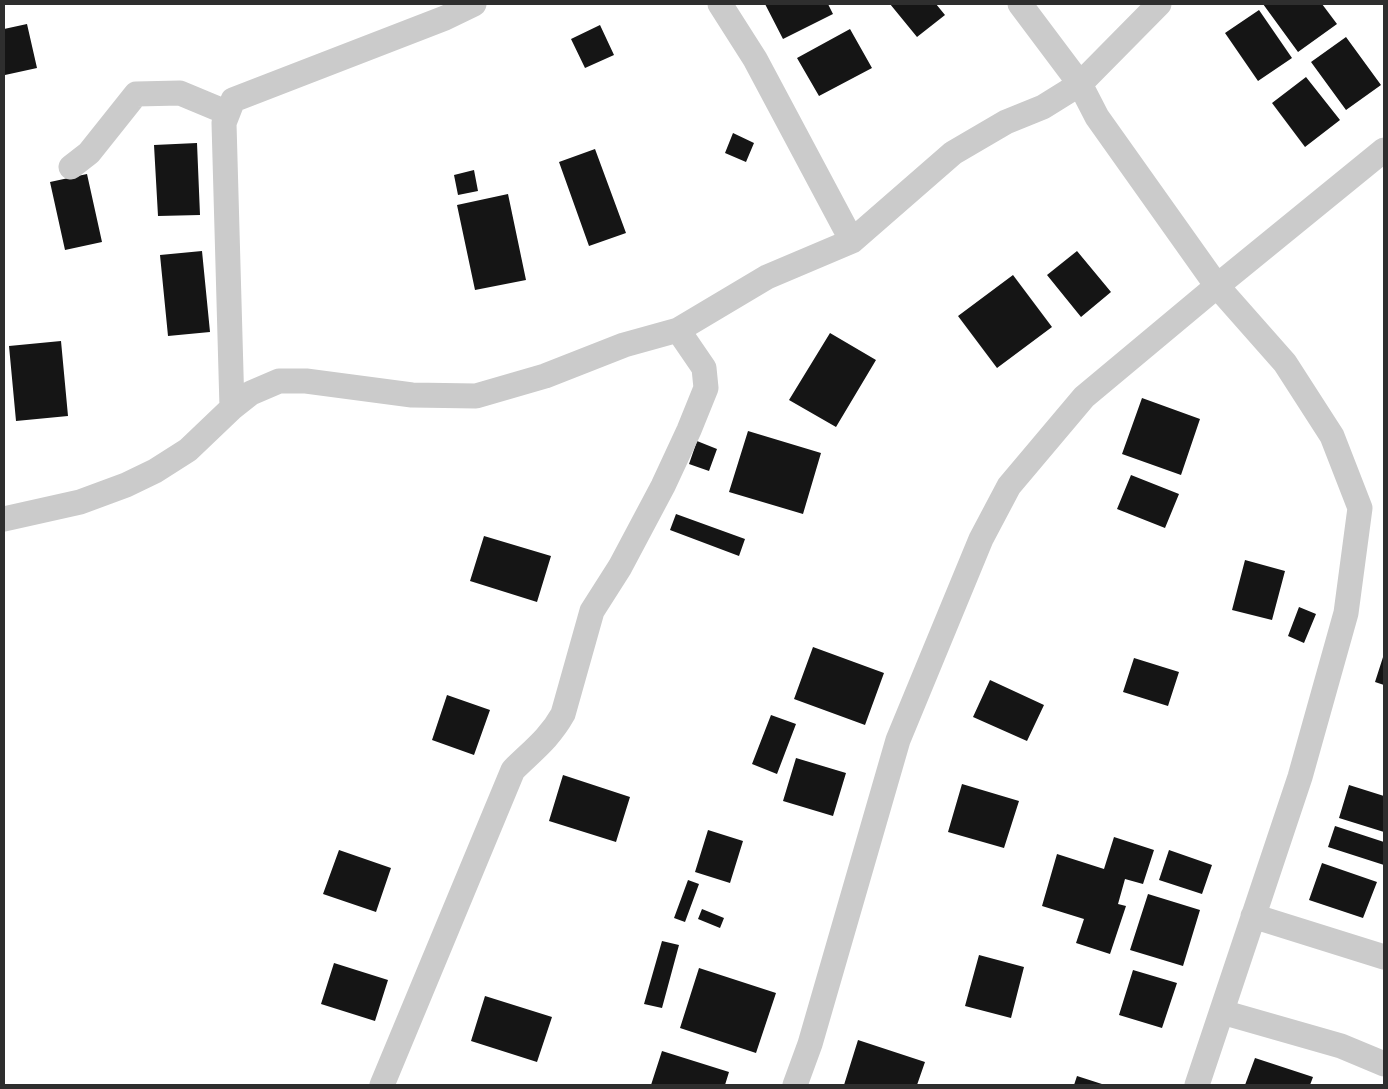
<!DOCTYPE html>
<html>
<head>
<meta charset="utf-8">
<style>
	body { margin:0 }
	#map { position:relative; width:1388px; height:1089px; overflow:hidden; background:#fff; font-family:Figtree,sans-serif }
	canvas { display:block }
	.frame { position:absolute; inset:0; border:5px solid #2e2e2e; pointer-events:none }
</style>
</head>
<body>
<div id="map">
<canvas width="1388" height="1089"></canvas>
<div class="frame"></div>
</div>
<script>
const ctx = document.querySelector('canvas').getContext('2d');
ctx.lineJoin = 'round';
function fill(path, color) { ctx.fillStyle = color; ctx.fill(path, 'evenodd'); }
function trace(path, color, width, dash) { ctx.strokeStyle = color; ctx.lineWidth = width; ctx.lineCap = dash ? 'butt' : 'round'; ctx.setLineDash(dash || []); ctx.stroke(path); }
fill(new Path2D(`
	M 765,4 L 828,4 L 833,14 L 783,39 Z
	M 890,4 L 936,4 L 945,15 L 917,37 Z
	M 1263,4 L 1322,4 L 1337,24 L 1298,52 Z
	M 1259,10 L 1292,58 L 1258,81 L 1225,33 Z
	M 27,24 L 37,68 L 5,75 L 4,29 Z
	M 600,25 L 614,55 L 585,68 L 571,39 Z
	M 850,29 L 872,68 L 819,96 L 797,58 Z
	M 1346,37 L 1381,85 L 1346,110 L 1311,62 Z
	M 1306,77 L 1340,120 L 1305,147 L 1272,103 Z
	M 733,133 L 754,143 L 746,162 L 725,153 Z
	M 197,143 L 200,215 L 158,216 L 154,145 Z
	M 595,149 L 626,233 L 589,246 L 559,162 Z
	M 474,170 L 478,191 L 458,195 L 454,175 Z
	M 87,174 L 102,242 L 65,250 L 50,182 Z
	M 508,194 L 526,280 L 475,290 L 457,205 Z
	M 202,251 L 210,332 L 168,336 L 160,255 Z
	M 1077,251 L 1111,292 L 1081,317 L 1047,275 Z
	M 1013,275 L 1052,327 L 997,368 L 958,316 Z
	M 830,333 L 876,360 L 836,427 L 789,400 Z
	M 61,341 L 68,416 L 16,421 L 9,346 Z
	M 1142,398 L 1200,419 L 1181,475 L 1122,454 Z
	M 748,431 L 821,453 L 803,514 L 729,492 Z
	M 697,441 L 717,449 L 709,471 L 689,464 Z
	M 1131,475 L 1179,494 L 1165,528 L 1117,509 Z
	M 676,514 L 745,539 L 739,556 L 670,530 Z
	M 484,536 L 551,556 L 537,602 L 470,581 Z
	M 1245,560 L 1285,571 L 1272,620 L 1232,610 Z
	M 1299,607 L 1316,614 L 1304,643 L 1288,636 Z
	M 813,647 L 884,673 L 865,725 L 794,699 Z
	M 1384,654 L 1384,685 L 1375,682 Z
	M 1134,658 L 1179,672 L 1168,706 L 1123,692 Z
	M 990,680 L 1044,705 L 1027,741 L 973,717 Z
	M 447,695 L 490,710 L 474,755 L 432,740 Z
	M 771,715 L 796,724 L 777,774 L 752,764 Z
	M 796,758 L 846,773 L 833,816 L 783,801 Z
	M 563,775 L 630,797 L 616,842 L 549,821 Z
	M 962,784 L 1019,801 L 1004,848 L 948,832 Z
	M 1349,785 L 1384,796 L 1384,832 L 1339,818 Z
	M 1335,826 L 1384,842 L 1384,865 L 1328,847 Z
	M 708,830 L 743,841 L 730,883 L 695,872 Z
	M 1114,837 L 1154,850 L 1143,884 L 1125,879 L 1118,904 L 1126,906 L 1110,954 L 1076,943 L 1084,919 L 1042,906 L 1057,854 L 1104,869 Z
	M 339,850 L 391,868 L 376,912 L 323,894 Z
	M 1169,850 L 1212,865 L 1202,894 L 1159,880 Z
	M 1322,863 L 1377,882 L 1363,918 L 1309,900 Z
	M 688,880 L 699,884 L 685,922 L 674,918 Z
	M 1148,894 L 1200,910 L 1183,966 L 1130,950 Z
	M 702,909 L 724,918 L 720,928 L 698,919 Z
	M 662,941 L 679,945 L 662,1008 L 644,1004 Z
	M 979,955 L 1024,967 L 1011,1018 L 965,1006 Z
	M 334,963 L 388,980 L 375,1021 L 321,1004 Z
	M 699,968 L 776,993 L 756,1053 L 680,1028 Z
	M 1133,970 L 1177,983 L 1162,1028 L 1119,1015 Z
	M 485,996 L 552,1017 L 537,1062 L 471,1041 Z
	M 858,1040 L 925,1062 L 917,1085 L 844,1085 Z
	M 662,1051 L 729,1072 L 725,1085 L 651,1085 Z
	M 1255,1058 L 1313,1077 L 1310,1085 L 1245,1085 Z
	M 1077,1076 L 1105,1085 L 1074,1085 Z`), '#151515');
trace(new Path2D(`
	M 720,4 L 755,59 L 852,241
	M 1020,4 L 1080,84 L 1159,4
	M 71,167 L 89,153 L 136,94 L 180,93 L 228,113
	M 232,408 L 224,123 L 233,100 L 445,18 L 474,4
	M 4,519 L 80,502 L 126,485 L 155,471 L 188,450 L 232,408 L 251,393 L 279,381 L 306,381 L 412,395 L 476,396 L 545,376 L 624,345 L 678,330 L 767,277 L 852,241 L 953,153 L 1006,122 L 1043,107 L 1080,84 L 1097,117 L 1217,286 L 1285,363 L 1332,436 L 1360,508 L 1346,613 L 1300,777 L 1197,1085
	M 1253,916 L 1384,957
	M 1222,1012 L 1341,1046 L 1384,1064
	M 382,1085 L 513,770 C 532,751 549,739 563,714 L 592,611 L 620,567 L 663,486 L 689,430 L 706,388 L 704,368 L 678,330
	M 795,1085 L 810,1044 L 898,740 L 981,539 L 1009,486 L 1084,397 L 1217,286 L 1384,150`), '#cbcbcb', 25);
</script>
</body>
</html>
